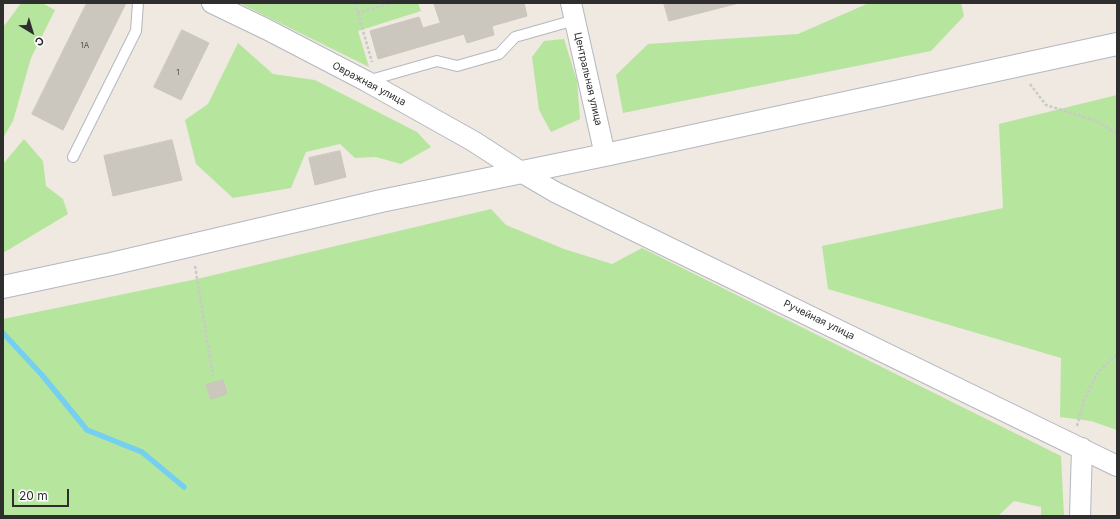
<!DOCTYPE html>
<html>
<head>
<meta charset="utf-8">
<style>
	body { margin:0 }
	#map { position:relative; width:1120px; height:519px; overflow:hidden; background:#efe9e1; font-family:Inter,sans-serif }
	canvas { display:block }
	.frame { position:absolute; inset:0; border:4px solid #2e2e2e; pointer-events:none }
	.north { position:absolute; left:12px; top:12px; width:40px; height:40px; -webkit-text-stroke:3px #fff; paint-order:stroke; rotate:142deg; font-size:11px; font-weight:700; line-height:16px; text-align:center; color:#2e2e2e }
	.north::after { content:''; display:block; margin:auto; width:14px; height:18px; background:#2e2e2e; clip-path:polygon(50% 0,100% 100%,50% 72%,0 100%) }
	.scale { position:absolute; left:12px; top:489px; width:57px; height:18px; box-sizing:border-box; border:2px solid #2e2e2e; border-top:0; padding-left:5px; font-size:12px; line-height:14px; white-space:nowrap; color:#2e2e2e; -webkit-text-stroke:3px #fff; paint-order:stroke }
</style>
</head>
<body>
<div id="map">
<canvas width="1120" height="519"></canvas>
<div class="frame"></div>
<div class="north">С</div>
<div class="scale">20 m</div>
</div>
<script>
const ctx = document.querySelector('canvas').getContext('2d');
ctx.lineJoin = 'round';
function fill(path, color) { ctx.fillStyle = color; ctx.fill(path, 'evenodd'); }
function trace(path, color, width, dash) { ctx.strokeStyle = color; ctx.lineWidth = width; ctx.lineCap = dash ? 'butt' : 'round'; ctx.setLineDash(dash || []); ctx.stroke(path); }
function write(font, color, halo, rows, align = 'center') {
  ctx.font = font + ' Inter,sans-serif'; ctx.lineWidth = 4; ctx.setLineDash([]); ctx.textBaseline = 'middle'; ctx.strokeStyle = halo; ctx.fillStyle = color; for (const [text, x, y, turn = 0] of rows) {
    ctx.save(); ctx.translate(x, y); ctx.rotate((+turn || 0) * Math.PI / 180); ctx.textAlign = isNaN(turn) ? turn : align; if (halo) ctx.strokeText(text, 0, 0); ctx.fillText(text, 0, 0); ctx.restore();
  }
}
fill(new Path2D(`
	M 21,3 L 42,3 L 55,10 L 31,58 L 13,121 L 3,138 L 3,24 L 5,25 Z
	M 239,3 L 418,3 L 421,11 L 358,31 L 369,67 Z
	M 869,3 L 961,3 L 964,16 L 931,51 L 623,113 L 616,75 L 648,44 L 798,34 Z
	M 564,39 L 577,81 L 580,119 L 551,132 L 539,110 L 532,57 L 544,41 Z
	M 238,43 L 273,74 L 315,80 L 417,132 L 431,147 L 401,164 L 376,157 L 355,158 L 340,144 L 306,152 L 291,188 L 233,198 L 196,164 L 185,120 L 208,104 Z
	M 1117,95 L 1117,430 L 1091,421 L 1060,417 L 1061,358 L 828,289 L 822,246 L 1003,208 L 999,124 Z
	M 24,139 L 43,161 L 46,186 L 63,199 L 68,214 L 3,253 L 3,164 Z
	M 491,209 L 506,225 L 564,249 L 612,264 L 642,248 L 1061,456 L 1064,516 L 1041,516 L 1041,507 L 1014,501 L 998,516 L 3,516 L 3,319 L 197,279 Z`), '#b6e59e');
trace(new Path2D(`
	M 3,333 L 42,375 L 87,430 L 142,452 L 184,487`), '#75cff0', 5.5);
const building = new Path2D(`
	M 87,3 L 126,3 L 63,130 L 32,114 Z
	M 434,3 L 524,3 L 527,16 L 492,26 L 494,35 L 467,43 L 464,34 L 378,59 L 370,31 L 419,17 L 423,28 L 440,23 Z
	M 664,3 L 739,3 L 669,21 Z
	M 182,30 L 209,43 L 181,100 L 154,87 Z
	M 172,140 L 182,180 L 113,196 L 104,156 Z
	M 340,151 L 346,177 L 315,185 L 309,158 Z
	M 223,380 L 227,394 L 211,399 L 206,385 Z`);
fill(building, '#cbc7bf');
trace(building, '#cbc5ba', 1);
const lane = new Path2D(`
	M 367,81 L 437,61 L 457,66 L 499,54 L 515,37 L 575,20
	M 73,157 L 136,31 L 138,3`);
const street = new Path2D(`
	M 212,3 L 266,29 L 366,81 L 473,141 L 521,172 L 555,192 L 1117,466
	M 571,3 L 605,155
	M 1080,516 L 1082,448`);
const secondary = new Path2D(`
	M 3,287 L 111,264 L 381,201 L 605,155 L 1117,44`);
trace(lane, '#b4b7c1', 12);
trace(street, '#b4b7c1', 22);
trace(secondary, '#b4b7c1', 24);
trace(new Path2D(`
	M 355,3 L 372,62
	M 357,13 L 391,3
	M 1030,84 L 1046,105 L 1097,121 L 1117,134
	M 195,266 L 213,376
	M 1077,426 L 1084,400 L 1098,372 L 1117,355`), '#c9c9c9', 2.5, [3, 2]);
trace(lane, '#fff', 10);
trace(street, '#fff', 20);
trace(secondary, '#fff', 22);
write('8px', '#555452', null, [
	["1А",85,46],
	["1",178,73]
]);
write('10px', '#2e2e2e', '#fff', [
	["Центральная улица",588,79,77],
	["Овражная улица",369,84,28],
	["Ручейная улица",819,320,26]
]);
</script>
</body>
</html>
